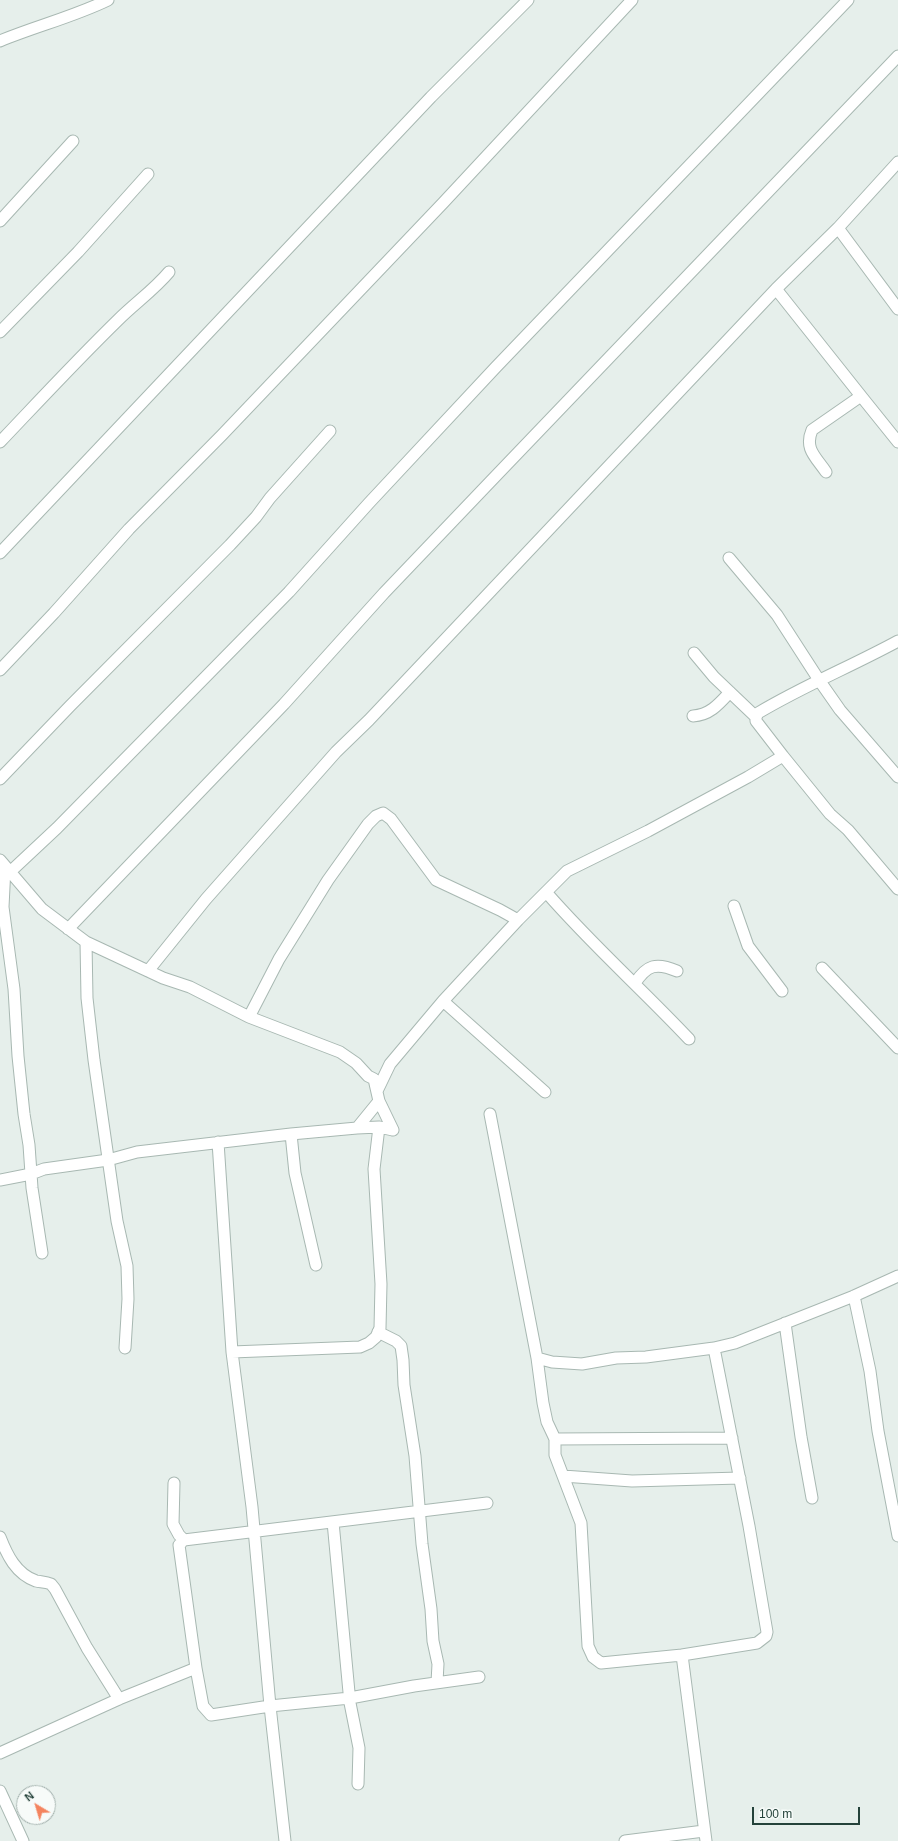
<!DOCTYPE html>
<html>
<head>
<meta charset="utf-8">
<style>
	body { margin:0 }
	#map { position:relative; width:898px; height:1841px; overflow:hidden; background:#e6efeb; font-family:Arial,sans-serif }
	canvas { display:block }
	.north { position:absolute; left:16px; top:1785px; width:40px; height:40px; box-sizing:border-box; background:#f7fbf9; border:1px solid #a3b1ad; border-radius:50%; rotate:322deg; font-size:11px; font-weight:700; line-height:16px; text-align:center; color:#24423a }
	.north::after { content:''; display:block; margin:auto; width:14px; height:18px; background:#f4845f; clip-path:polygon(50% 0,100% 100%,50% 72%,0 100%) }
	.scale { position:absolute; left:752px; top:1807px; width:108px; height:18px; box-sizing:border-box; border:2px solid #24423a; border-top:0; padding-left:5px; font-size:12px; line-height:14px; white-space:nowrap; color:#24423a; -webkit-text-stroke:3px #f7fbf9; paint-order:stroke }
</style>
</head>
<body>
<div id="map">
<canvas width="898" height="1841"></canvas>
<div class="north">N</div>
<div class="scale">100 m</div>
</div>
<script>
const ctx = document.querySelector('canvas').getContext('2d');
ctx.lineJoin = 'round';
function trace(path, color, width, dash) { ctx.strokeStyle = color; ctx.lineWidth = width; ctx.lineCap = dash ? 'butt' : 'round'; ctx.setLineDash(dash || []); ctx.stroke(path); }
const minor = new Path2D(`
	M 0,41 C 36,26 73,17 108,0
	M 0,221 L 73,141
	M 838,228 L 898,309
	M 776,289 L 861,396
	M 0,332 L 78,252 L 148,174
	M 0,442 C 39,401 77,360 118,320 C 135,303 154,290 169,272
	M 826,472 C 816,457 804,449 812,430 L 861,396 L 898,442
	M 0,553 L 431,97 L 528,0
	M 729,558 L 777,615 L 819,680 L 840,710 L 898,777
	M 694,653 L 714,677 L 756,717
	M 0,670 L 54,613 L 129,529 L 222,435 L 443,203 L 632,0
	M 693,716 C 710,715 719,704 730,692
	M 783,756 L 756,721 L 756,717 L 758,713 C 803,686 852,666 898,641
	M 0,779 L 70,706 L 230,545 L 256,517 L 270,498 L 330,431
	M 0,860 L 42,909 L 86,942 L 163,978 L 190,987 L 249,1017 L 340,1052 L 356,1063 L 368,1076 L 374,1079 L 379,1101 L 393,1130
	M 5,867 L 3,907 L 14,989 L 18,1056 L 24,1114 L 29,1145 L 32,1188 L 42,1253
	M 10,872 L 57,828 L 289,592 L 369,503 L 496,367 L 848,0
	M 546,892 C 591,944 642,989 689,1039
	M 734,906 L 748,946 L 782,991
	M 68,929 L 284,704 L 384,593 L 490,482 L 898,56
	M 86,942 L 87,998 L 94,1060 L 117,1221 L 127,1266 L 128,1299 L 125,1348
	M 822,968 L 898,1048
	M 148,971 L 206,899 L 336,752 L 369,720 L 776,289 L 838,228 L 898,162
	M 635,983 C 647,965 656,962 677,971
	M 443,1001 L 545,1092
	M 249,1017 L 279,959 L 328,880 L 368,824 L 376,816 L 383,813 L 391,819 L 436,880 L 500,910 L 518,920
	M 377,1091 L 390,1064 L 443,1001 L 518,920 L 567,871 L 648,831 L 748,777 L 783,756 L 830,814 L 848,830 L 898,889
	M 490,1114 L 537,1358 L 543,1403 L 547,1422 L 555,1439 L 555,1455 L 581,1523 L 588,1646 L 593,1657 L 601,1663 L 682,1655 L 706,1841
	M 357,1128 L 379,1101
	M 291,1134 L 295,1173 L 316,1265
	M 218,1142 L 232,1352 L 252,1507 L 270,1706 L 285,1841
	M 0,1180 L 31,1174 L 44,1169 L 108,1160 L 137,1152 L 291,1134 L 357,1128 L 379,1127 L 393,1130
	M 854,1296 L 870,1371 L 878,1431 L 898,1536
	M 785,1323 L 801,1437 L 812,1498
	M 378,1332 L 396,1341 L 401,1346 L 403,1360 L 404,1385 L 415,1456 L 422,1544 L 431,1609 L 433,1641 L 438,1664 L 437,1682
	M 232,1352 L 360,1347 L 369,1343 L 376,1337 L 380,1328 L 381,1284 L 374,1169 L 379,1127
	M 537,1358 L 552,1362 L 582,1364 L 616,1358 L 646,1357 L 714,1348 L 735,1343 L 854,1296 L 898,1276
	M 555,1439 L 732,1438
	M 563,1476 L 632,1481 L 740,1478
	M 174,1483 L 173,1524 L 179,1535 L 184,1540
	M 333,1522 L 350,1703 L 359,1748 L 358,1784
	M 0,1537 C 7,1555 16,1574 36,1581 C 41,1582 46,1582 51,1584 L 55,1589 L 87,1648 L 119,1699
	M 682,1655 L 757,1643 L 766,1636 L 767,1632 L 749,1526 L 714,1348
	M 196,1668 L 179,1545 L 184,1540 L 487,1503
	M 0,1753 L 119,1699 L 196,1668 L 203,1706 L 211,1715 L 270,1706 L 350,1698 L 414,1686 L 479,1677
	M 0,1791 L 23,1841
	M 625,1841 L 704,1831`);
trace(minor, '#a8b8b2', 13);
trace(minor, '#fff', 11);
</script>
</body>
</html>
